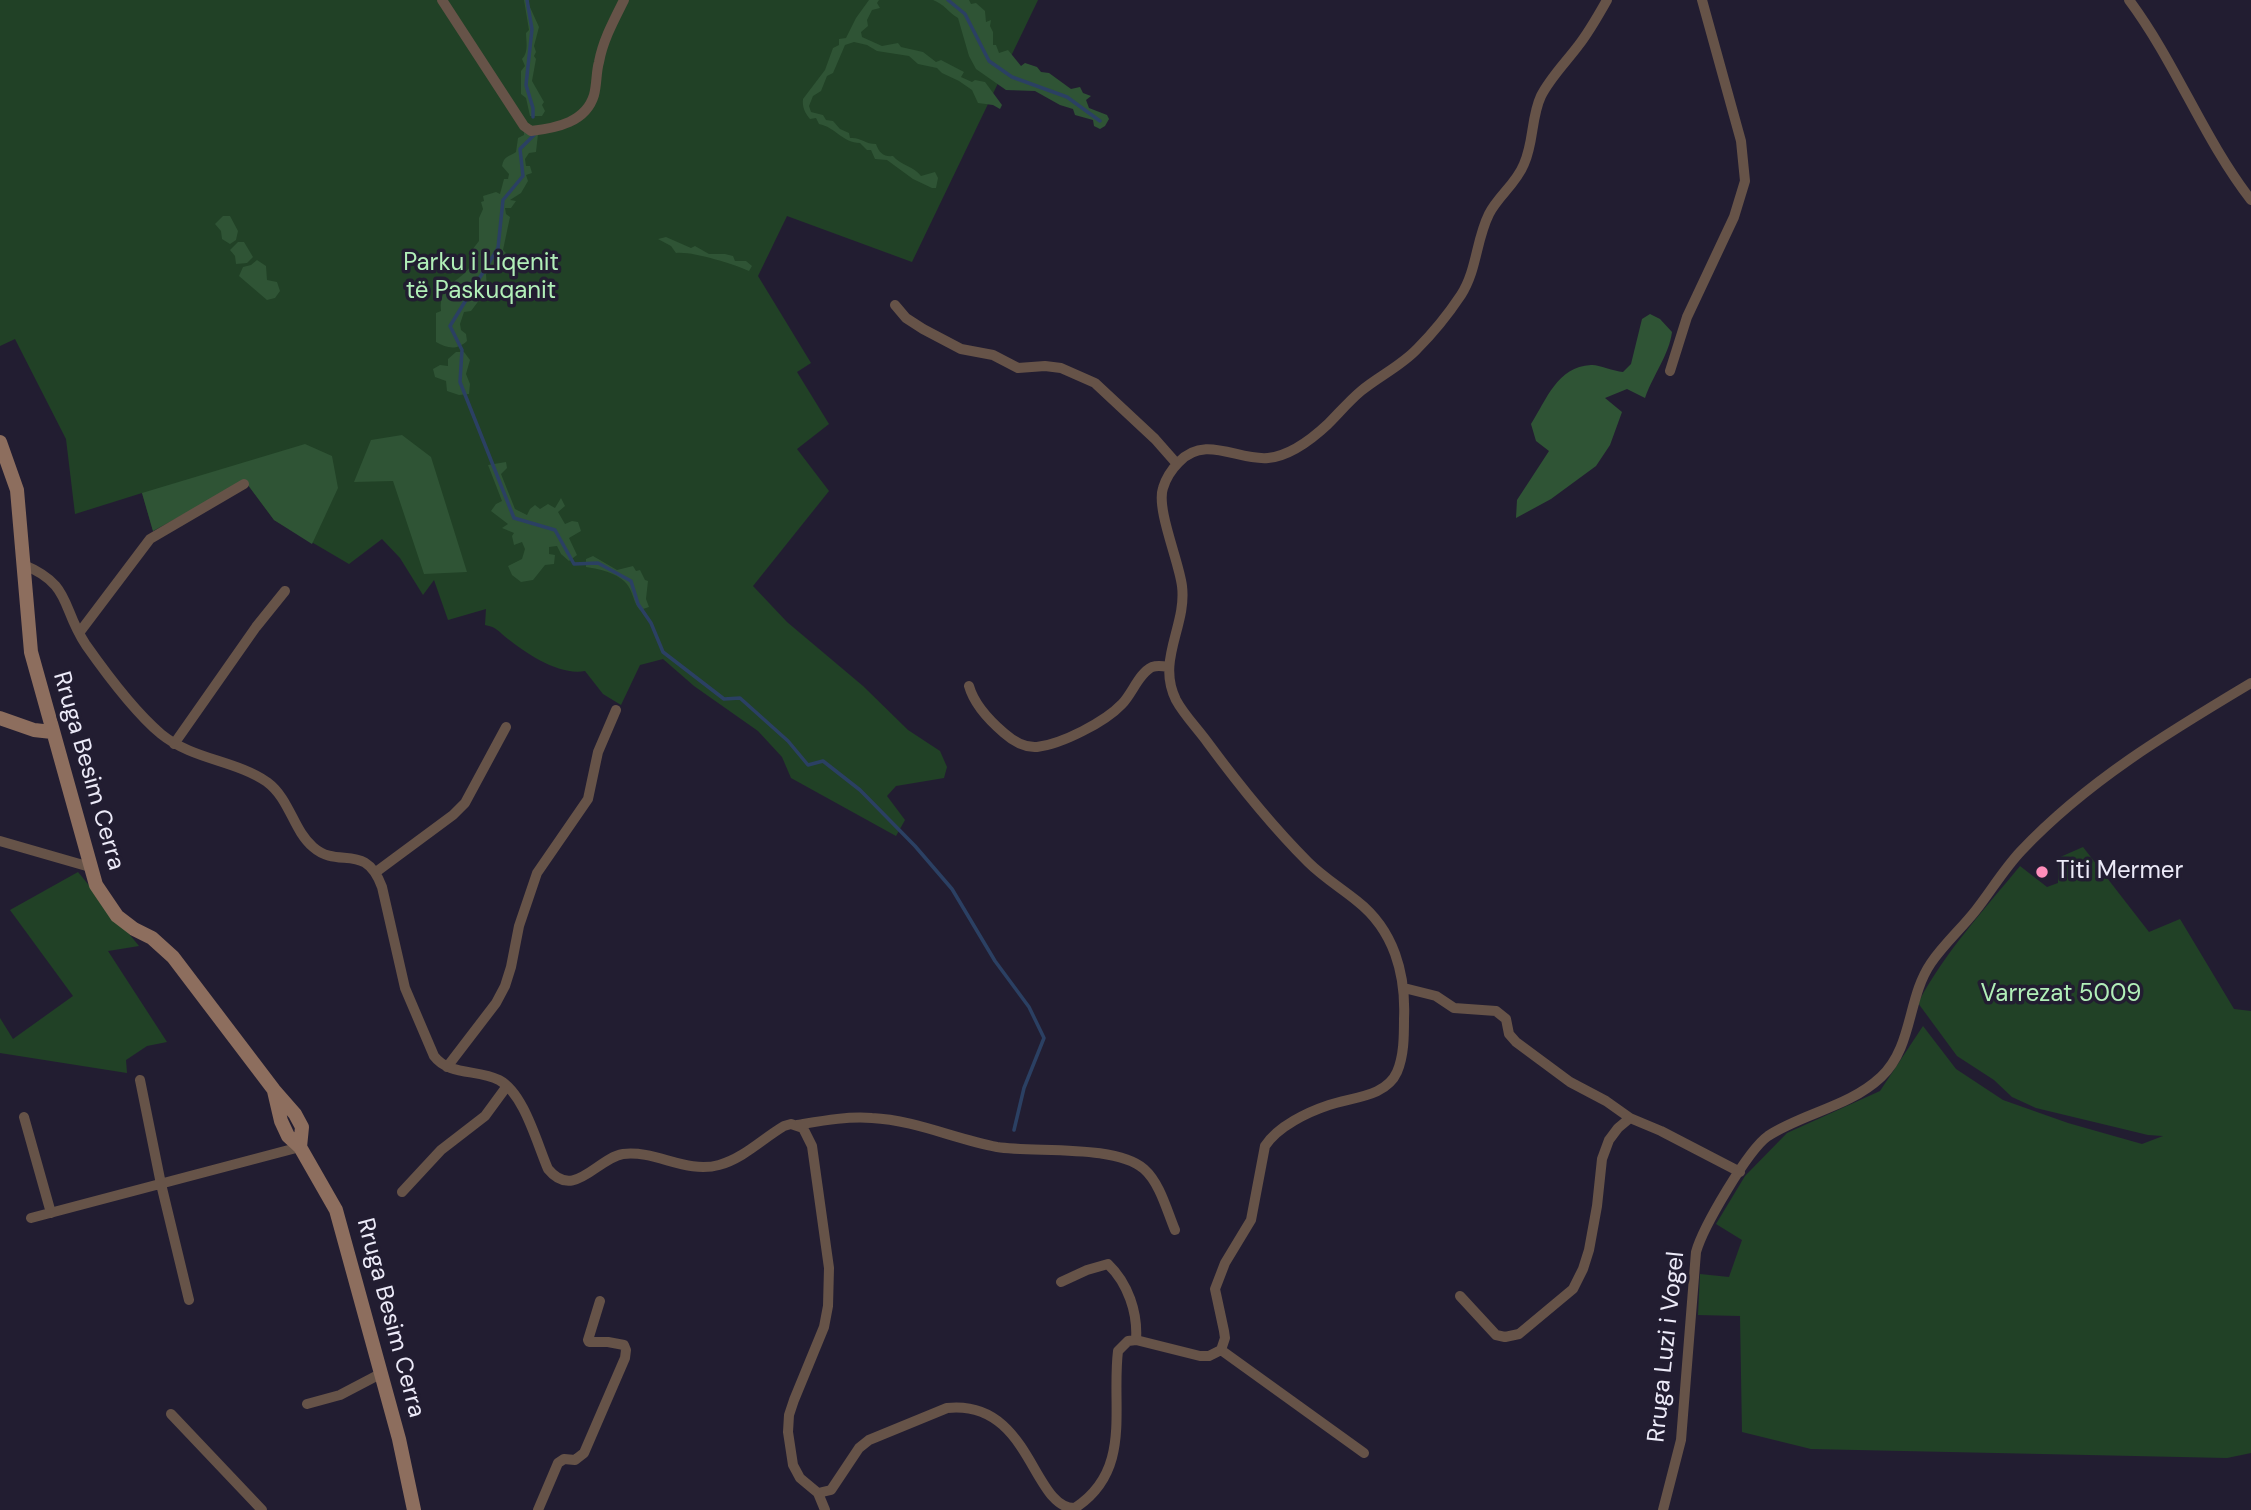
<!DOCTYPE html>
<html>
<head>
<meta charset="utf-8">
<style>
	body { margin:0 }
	canvas { display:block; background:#221d31 }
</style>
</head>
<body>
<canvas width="2251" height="1510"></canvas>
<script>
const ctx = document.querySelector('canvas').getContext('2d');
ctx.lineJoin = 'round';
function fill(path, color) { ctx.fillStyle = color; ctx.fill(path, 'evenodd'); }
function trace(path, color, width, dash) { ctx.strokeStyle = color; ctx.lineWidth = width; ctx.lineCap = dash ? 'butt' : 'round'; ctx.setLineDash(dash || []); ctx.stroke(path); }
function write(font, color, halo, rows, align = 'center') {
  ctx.font = font + ' "DM Sans",sans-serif'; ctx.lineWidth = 7; ctx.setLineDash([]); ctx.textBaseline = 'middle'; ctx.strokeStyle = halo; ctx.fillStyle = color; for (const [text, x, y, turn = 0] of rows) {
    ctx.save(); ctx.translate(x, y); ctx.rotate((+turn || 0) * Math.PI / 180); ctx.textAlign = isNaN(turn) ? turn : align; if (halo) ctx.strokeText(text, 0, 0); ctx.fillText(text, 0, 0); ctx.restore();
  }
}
fill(new Path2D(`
	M 0,0 L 1038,0 L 912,262 L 787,216 L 758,276 L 811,363 L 797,372 L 829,424 L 797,449 L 829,491 L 753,586 L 787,622 L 863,686 L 908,730 L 940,751 L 947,767 L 944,778 L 896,786 L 887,796 L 905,820 L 896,836 L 791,778 L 782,757 L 758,731 L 694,686 L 663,659 L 640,665 L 621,705 L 603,694 L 585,671 C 560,676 527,654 508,639 C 499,632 497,627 485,625 L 486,609 L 448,620 L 434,580 L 423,595 L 400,558 L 382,539 L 349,564 L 274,520 L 245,481 L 153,531 L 142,493 L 75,514 L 66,439 L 15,339 L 0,346 Z
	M 2083,847 L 2149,932 L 2180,919 L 2234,1009 L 2251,1011 L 2251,1453 L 2227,1458 L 1811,1449 L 1742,1432 L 1740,1316 L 1698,1315 L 1700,1274 L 1729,1277 L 1742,1240 L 1716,1224 L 1745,1176 L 1787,1133 L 1880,1091 L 1923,1026 L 1956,1069 L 2003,1100 L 2068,1123 L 2142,1144 L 2163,1136 L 2148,1135 L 2036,1108 L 2012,1097 L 1994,1080 L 1957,1056 L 1918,1003 C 1945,952 1984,910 2020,866 L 2047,887 L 2058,883 L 2058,858 Z
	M 78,872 L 139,946 L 108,951 L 167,1042 L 147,1046 L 126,1060 L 127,1073 L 0,1053 L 0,1018 L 13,1039 L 73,996 L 10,910 Z`), '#214126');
fill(new Path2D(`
	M 524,0 L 529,0 L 529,5 L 539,27 L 534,46 L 536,52 L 534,56 L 536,59 L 532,81 L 544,102 L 542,105 L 545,111 L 542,116 L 530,116 L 526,98 L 521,94 L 521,71 L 525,66 L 522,59 C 529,52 526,41 526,33 L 529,30 Z
	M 869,0 L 879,0 L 877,3 L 880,8 L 872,10 L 867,20 L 868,26 L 861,32 L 862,37 L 882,46 L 898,43 L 901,47 L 923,52 L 936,62 L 941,60 L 964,72 L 961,77 L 972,82 L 975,80 L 985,82 L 1002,105 L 1000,109 L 993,105 L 978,103 L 972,90 L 959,81 L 942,73 L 937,68 L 918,64 L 909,56 L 877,51 L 867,45 L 854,42 L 845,45 L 833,73 L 827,76 L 821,91 L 813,96 L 809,106 L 811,112 L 823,115 L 826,120 L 833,121 L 840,129 L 849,133 L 850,138 C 861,137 865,144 876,144 C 879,153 884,157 893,156 C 900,165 914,166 921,176 L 935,172 L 938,178 L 936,188 L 932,188 L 913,179 L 887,160 L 875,159 L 871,150 L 867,150 L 860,143 C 843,143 835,127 819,124 L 816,118 L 810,119 C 805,113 802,107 803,99 L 825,70 L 833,48 L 839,45 L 839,39 L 846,38 L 856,18 Z
	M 933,0 L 969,0 L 971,4 L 976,3 L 985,11 L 986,22 L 991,20 L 990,26 L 993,32 L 993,45 L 996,45 L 999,53 L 1008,50 L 1021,66 L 1025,63 L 1037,67 L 1041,72 L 1049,73 L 1071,89 L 1080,87 L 1083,93 L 1091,96 L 1086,100 L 1089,108 L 1107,115 L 1109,119 L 1105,126 L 1100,129 L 1094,126 L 1093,120 L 1075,115 L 1073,109 L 1060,105 L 1035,91 L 1006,90 L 976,69 L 969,56 L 958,18 C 948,12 944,4 933,0 Z
	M 524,131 L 538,134 L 536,152 L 529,153 L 525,159 L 526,166 L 530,166 L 532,173 L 526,175 L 528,181 L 521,193 L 510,200 L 516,201 L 511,208 L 505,208 L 506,214 L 510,217 L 503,250 L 506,253 L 495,265 L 494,269 L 486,274 L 487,288 L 485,294 L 487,298 L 480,299 L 471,311 L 464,312 L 460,324 L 461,330 L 466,334 L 467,341 C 456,351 447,348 436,342 L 436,313 L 441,311 C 438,281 465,282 473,261 L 469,254 L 479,241 L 479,218 L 483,209 L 481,202 L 484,201 L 483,196 L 496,192 L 500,194 L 504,179 L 508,179 L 509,174 L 502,166 C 504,156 508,157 516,152 L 518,138 L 524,135 Z
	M 223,216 L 230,216 L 238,231 L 236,240 L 230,244 L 222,239 L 221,231 L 215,224 Z
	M 666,237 L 691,248 L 695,246 L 709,254 L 725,254 L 733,256 L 735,261 L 746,261 L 752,266 L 749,271 C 733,264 692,251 676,253 L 671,246 L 658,239 Z
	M 238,242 L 244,242 L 253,257 L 247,263 L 236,264 L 235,256 L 230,250 Z
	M 257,260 L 266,266 L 267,280 L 277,282 L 280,291 L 275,298 L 267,300 L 239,276 L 243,267 L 251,265 Z
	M 1650,314 L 1660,319 L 1672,332 C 1669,355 1653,375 1645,398 L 1627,389 L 1605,398 L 1622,412 L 1610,445 L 1596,466 L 1551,499 L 1516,518 L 1517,500 L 1549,451 L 1536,441 L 1531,424 C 1547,399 1557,367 1591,365 C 1597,364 1613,371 1623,372 L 1631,364 L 1642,319 Z
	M 456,352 L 464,352 L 470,360 L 466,374 L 470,384 L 469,394 L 459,395 L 447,391 L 446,381 L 435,377 L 433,369 L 440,365 L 448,366 L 448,359 Z
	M 402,435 L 431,457 L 467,572 L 424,574 L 393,481 L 354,482 L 371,440 Z
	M 305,444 L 332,456 L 338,488 L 312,544 L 274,520 L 245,481 L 153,531 L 142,493 Z
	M 506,462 L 507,468 L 501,474 L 515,509 L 527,515 L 530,509 L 535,505 L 540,509 L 548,504 L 555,508 L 561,498 L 565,506 L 558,512 L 565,524 L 572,521 L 578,522 L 581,531 L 569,538 L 577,555 L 569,561 L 561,554 L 557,546 L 549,547 L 549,554 L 555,555 L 554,564 L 545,565 L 533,580 L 521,582 L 512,575 L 508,566 L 522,559 L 525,549 L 522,542 L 514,545 L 512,536 L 514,533 L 502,528 L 508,524 L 491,511 L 496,504 L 502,501 L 488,465 Z
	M 593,556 L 617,570 L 633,566 L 636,571 L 640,570 L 645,580 L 648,581 L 646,599 L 649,607 L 640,610 C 634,603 634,597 630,589 C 623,574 601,569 586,567 L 586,559 Z`), '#2f5435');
trace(new Path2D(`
	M 527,0 L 532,29 L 526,85 L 533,108 L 533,117
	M 948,0 L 965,14 L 989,61 L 1012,77 L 1067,97 L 1100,121
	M 534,135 L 520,149 L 523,176 L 503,200 L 498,248 L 450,326 L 462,350 L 460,382 L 514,518 L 555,530 L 574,564 L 598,563 L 631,581 L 638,604 L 651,623 L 663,652 L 724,699 L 740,698 L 788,741 L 808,765 L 823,761 L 860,790 L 915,846 L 952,889 L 995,961 L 1029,1007 L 1044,1038 L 1024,1088 L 1014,1130`), '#2b4063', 3.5);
trace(new Path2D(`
	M 442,0 L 524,126 L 531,131 C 557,128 586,122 594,95 C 597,84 596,72 599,62 C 603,40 614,20 624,0
	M 2129,0 C 2176,63 2203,138 2251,200
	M 895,305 L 906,318 L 923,329 L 961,349 L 993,355 L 1018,368 L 1045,366 L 1061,368 L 1095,383 L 1155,439 L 1177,464
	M 1670,371 L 1687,317 L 1734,217 L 1745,181 L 1741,141 L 1702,0
	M 22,564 C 73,585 60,606 86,645 C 105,672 136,713 161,734 C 193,760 235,760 267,782 C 290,799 293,830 313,847 C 339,870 365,841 382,887 L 405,988 L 434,1056 C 449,1076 478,1069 499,1080 C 524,1093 537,1144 548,1169 C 574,1201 597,1158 623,1154 C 656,1150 686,1174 719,1165 C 744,1158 762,1139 784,1126 L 791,1124 L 803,1128 L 812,1146 L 829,1268 L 828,1306 L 824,1327 L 794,1400 L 789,1415 L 788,1432 L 793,1465 L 800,1478 L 818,1493 L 831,1490 L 859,1448 L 869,1440 L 947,1408 C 1031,1399 1032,1509 1075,1508 C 1133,1470 1111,1408 1118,1351 L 1128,1341 L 1136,1340 L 1200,1356 L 1209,1356 L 1221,1350 L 1225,1338 L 1224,1331 L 1215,1289 L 1225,1263 L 1251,1220 L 1265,1146 C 1278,1126 1308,1112 1329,1105 C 1352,1097 1386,1097 1397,1072 C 1404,1056 1404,1036 1404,1019 C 1406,974 1394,930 1357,901 C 1341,888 1323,877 1308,862 C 1272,826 1239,785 1208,743 C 1198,729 1184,715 1176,700 C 1156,660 1187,626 1182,586 C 1179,561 1156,509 1163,488 C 1166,478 1172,469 1179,462 C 1205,434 1238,461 1268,458 C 1290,456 1312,439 1328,424 C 1339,413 1349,401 1361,391 C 1379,376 1401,366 1417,349 C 1432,334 1449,313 1461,295 C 1477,270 1476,240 1489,214 C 1498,196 1516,184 1524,164 C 1534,142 1531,117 1541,96 C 1550,78 1566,62 1578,46 C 1589,32 1598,16 1607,0
	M 79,633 L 150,539 L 244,484
	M 969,686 C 974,704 990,721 1004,733 C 1013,741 1024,748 1037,747 C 1062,744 1105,722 1122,704 C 1132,694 1139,673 1152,667 C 1158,665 1163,666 1168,667
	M 174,744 L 256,627 L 285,591
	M 0,841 L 90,867
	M 376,872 L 453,815 L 465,803 L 506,727
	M 1404,988 L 1436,996 L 1454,1008 L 1496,1011 L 1506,1019 L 1509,1034 L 1516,1042 L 1570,1082 L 1606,1101 L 1630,1118 L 1661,1131 L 1740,1172
	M 447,1067 L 496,1003 L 505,986 L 511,967 L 519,926 L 537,873 L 588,799 L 598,752 L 616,710
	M 140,1080 L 161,1184 L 189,1300
	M 24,1117 L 51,1213
	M 797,1125 C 821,1121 847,1116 872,1118 C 914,1120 955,1139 997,1147 C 1035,1153 1115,1144 1144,1169 C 1160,1183 1167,1211 1175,1230
	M 402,1192 L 441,1150 L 485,1116 L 507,1086
	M 31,1218 L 300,1147
	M 1061,1282 L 1087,1270 L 1108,1264 C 1128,1283 1138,1313 1136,1340
	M 1460,1296 L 1496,1335 L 1505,1337 L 1519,1334 L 1573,1289 L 1583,1269 L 1589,1250 L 1597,1206 L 1602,1159 L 1609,1140 L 1618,1128 L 1630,1118
	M 1221,1350 L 1364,1453
	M 307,1404 L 340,1395 L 382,1373
	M 171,1414 L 262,1510
	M 818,1493 L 825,1510
	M 538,1510 L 558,1463 L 564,1459 L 575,1460 L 584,1453 L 625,1358 L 626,1350 L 624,1345 L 608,1342 L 589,1342 L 588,1340 L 600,1301
	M 1663,1510 L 1681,1440 L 1696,1252 C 1703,1227 1748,1150 1768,1136 C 1803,1113 1849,1107 1881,1077 C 1913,1047 1907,998 1931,963 C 1944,944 1962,928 1976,910 C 1991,891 2004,869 2021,851 C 2087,781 2169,732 2251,683`), '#665348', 10);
trace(new Path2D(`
	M 0,442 L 17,490 L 31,652 L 96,885 L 117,916 L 134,929 L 152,938 L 173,957 L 274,1090 L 295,1114 L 302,1127 L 300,1147
	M 0,718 L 34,730 L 52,732
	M 274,1091 L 281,1121 L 288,1136 L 300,1147 L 336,1210 L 399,1439 L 414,1510`), '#8d6e5e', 14);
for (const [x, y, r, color] of [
	[2042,872,7,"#ff8ebb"]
]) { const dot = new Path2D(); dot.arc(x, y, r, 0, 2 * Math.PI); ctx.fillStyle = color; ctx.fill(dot); trace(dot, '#221d31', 2.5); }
write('24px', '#b1efb8', '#221d31', [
	["Parku i Liqenit",481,264],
	["të Paskuqanit",481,292],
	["Varrezat 5009",2061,995]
]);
write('24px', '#eceaf8', '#221d31', [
	["Rruga Besim Cerra",88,771,74],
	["Rruga Besim Cerra",390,1318,75],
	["Rruga Luzi i Vogel",1667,1347,-84]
]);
write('24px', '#eceaf8', '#221d31', [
	["Titi Mermer",2056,872]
], 'left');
</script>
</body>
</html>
